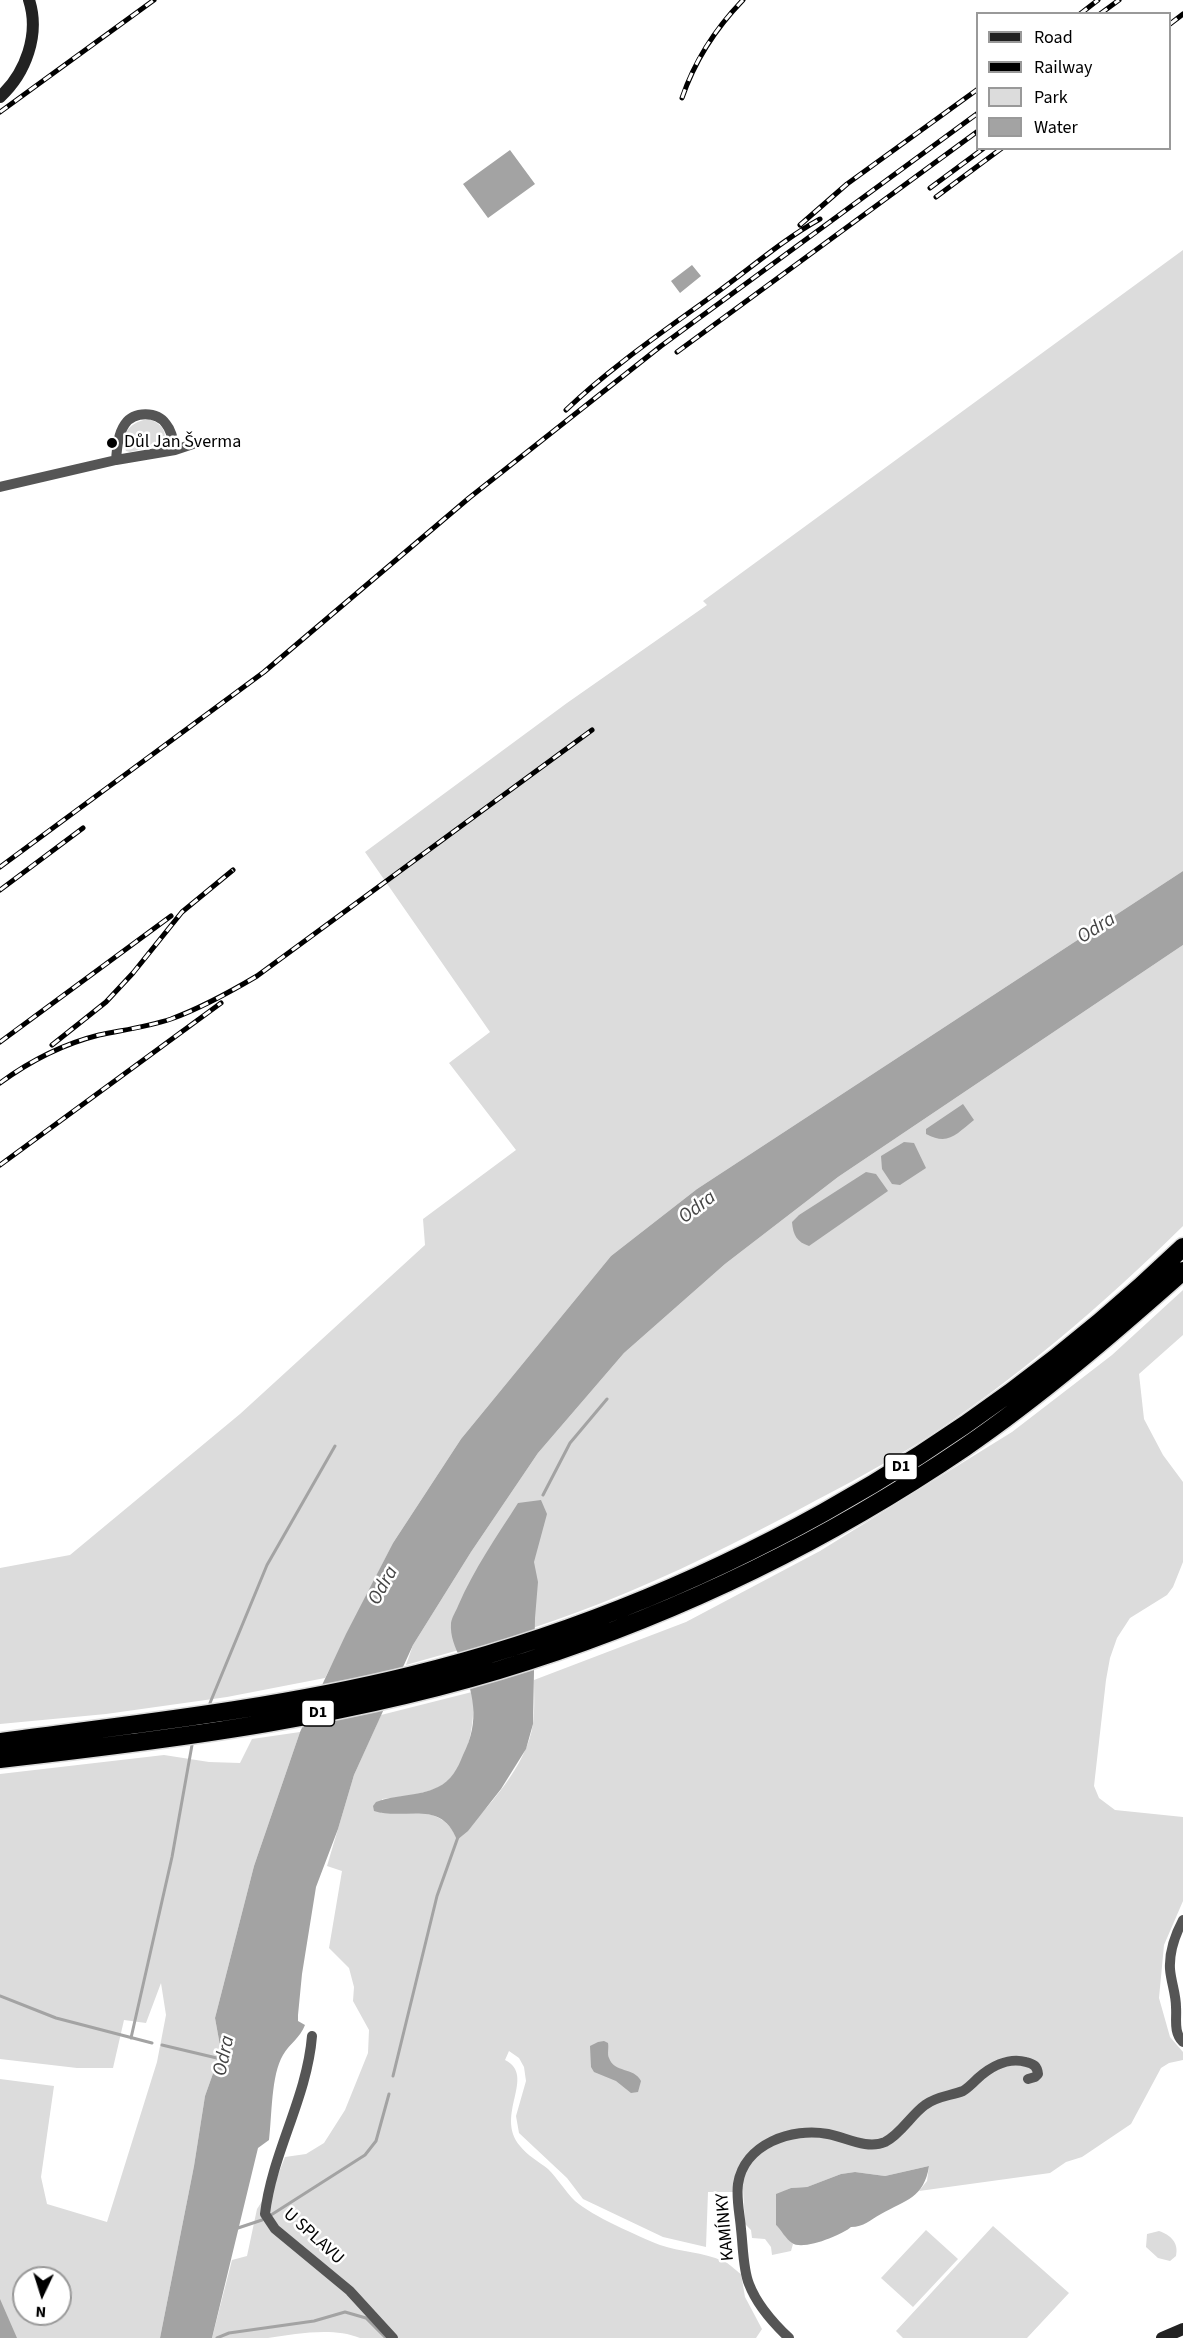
<!DOCTYPE html>
<html>
<head>
<meta charset="utf-8">
<style>
	body { margin:0 }
	#map { position:relative; width:1183px; height:2338px; overflow:hidden; background:#fff; font-family:"Source Sans 3",sans-serif }
	canvas { display:block }
	.legend { position:absolute; left:976px; top:12px; width:195px; height:138px; box-sizing:border-box; background:#fff; border:2px solid #999; margin:0; padding:8px 10px; list-style:none; font-size:18px; color:#000 }
	.legend li { display:flex; align-items:center; gap:12px; height:30px }
	.legend b { width:30px; border:2px solid #999 }
	.north { position:absolute; left:12px; top:2266px; width:60px; height:60px; box-sizing:border-box; background:#fff; border:2px solid #999; border-radius:50%; rotate:184deg; font-size:16px; font-weight:700; line-height:24px; text-align:center; color:#000 }
	.north::after { content:''; display:block; margin:auto; width:21px; height:27px; background:#000; clip-path:polygon(50% 0,100% 100%,50% 72%,0 100%) }
</style>
</head>
<body>
<div id="map">
<canvas width="1183" height="2338"></canvas>
<ul class="legend">
<li><b style="height:8px;background:#222"></b>Road</li>
<li><b style="height:8px;background:#000"></b>Railway</li>
<li><b style="height:16px;background:#dcdcdc"></b>Park</li>
<li><b style="height:16px;background:#a3a3a3"></b>Water</li>
</ul>
<div class="north">N</div>
</div>
<script>
const ctx = document.querySelector('canvas').getContext('2d');
ctx.lineJoin = 'round';
function fill(path, color) { ctx.fillStyle = color; ctx.fill(path, 'evenodd'); }
function trace(path, color, width, dash) { ctx.strokeStyle = color; ctx.lineWidth = width; ctx.lineCap = dash ? 'butt' : 'round'; ctx.setLineDash(dash || []); ctx.stroke(path); }
function write(font, color, halo, rows, align = 'center') {
  ctx.font = font + ' "Source Sans 3",sans-serif'; ctx.lineWidth = 5; ctx.setLineDash([]); ctx.textBaseline = 'middle'; ctx.strokeStyle = halo; ctx.fillStyle = color; for (const [text, x, y, turn = 0] of rows) {
    ctx.save(); ctx.translate(x, y); ctx.rotate((+turn || 0) * Math.PI / 180); ctx.textAlign = isNaN(turn) ? turn : align; if (halo) ctx.strokeText(text, 0, 0); ctx.fillText(text, 0, 0); ctx.restore();
  }
}
fill(new Path2D(`
	M 1183,250 L 1183,871 L 697,1189 L 611,1256 L 461,1439 L 393,1543 L 325,1678 L 227,1697 L 106,1714 L 0,1724 L 0,1568 L 70,1555 L 240,1414 L 425,1245 L 423,1219 L 516,1150 L 449,1063 L 490,1032 L 365,852 L 567,703 L 707,605 L 703,601 Z
	M 149,419 C 159,423 166,428 165,440 L 163,444 L 130,452 L 126,451 C 119,433 132,421 149,419 Z
	M 1183,945 L 1183,1226 C 1103,1305 1014,1381 920,1442 C 875,1470 828,1494 781,1519 C 714,1554 646,1587 575,1613 C 520,1634 462,1649 406,1665 L 413,1645 L 471,1552 L 538,1453 L 624,1353 L 725,1264 L 838,1177 Z
	M 1183,1290 L 1183,1335 L 1139,1374 L 1144,1419 L 1163,1455 L 1183,1482 L 1183,1562 L 1173,1587 L 1167,1595 L 1130,1618 L 1117,1638 L 1110,1658 L 1106,1680 L 1094,1786 L 1099,1798 L 1115,1810 L 1183,1817 L 1183,1901 L 1164,1945 L 1159,1998 L 1170,2037 L 1183,2052 L 1183,2060 L 1169,2063 L 1161,2068 L 1131,2124 L 1082,2157 L 1066,2162 L 1050,2173 L 919,2191 L 927,2181 L 929,2166 L 885,2176 L 855,2172 L 841,2174 L 807,2187 L 791,2188 L 776,2195 L 776,2225 L 793,2244 L 791,2251 L 772,2255 L 771,2247 L 765,2239 L 752,2238 L 751,2230 L 745,2224 L 743,2189 L 737,2192 L 708,2192 L 706,2247 L 663,2237 L 583,2199 L 567,2178 L 519,2133 L 516,2116 L 526,2081 L 524,2067 L 519,2058 L 509,2051 L 505,2060 C 537,2076 494,2115 520,2146 C 527,2155 539,2162 548,2169 C 558,2179 565,2191 575,2201 C 592,2216 638,2236 660,2245 C 680,2252 703,2252 723,2261 C 729,2263 735,2270 741,2274 L 745,2297 L 762,2329 L 756,2338 L 360,2338 C 332,2327 297,2334 268,2338 C 250,2338 230,2338 212,2338 L 232,2260 L 247,2256 L 257,2209 L 276,2180 L 285,2157 L 306,2154 L 324,2143 L 345,2110 L 368,2053 L 369,2030 L 353,2001 L 354,1987 L 349,1968 L 329,1948 L 342,1871 L 327,1866 L 354,1775 L 381,1715 L 472,1692 C 477,1721 467,1775 437,1788 C 419,1795 400,1797 382,1799 L 381,1813 C 410,1812 444,1806 457,1839 C 486,1810 528,1765 533,1723 C 535,1709 534,1694 534,1680 L 686,1622 L 820,1551 L 1012,1432 L 1112,1355 Z
	M 300,1732 L 254,1866 L 215,2018 L 221,2051 L 205,2096 L 194,2166 L 160,2338 L 0,2338 L 0,2079 L 54,2086 L 41,2177 L 47,2204 L 107,2222 L 157,2062 L 166,2015 L 161,1983 L 146,2023 L 124,2020 L 113,2068 L 77,2068 L 0,2059 L 0,1774 L 164,1755 L 209,1762 L 240,1763 L 252,1739 ZM 24,2278 L 60,2278 L 60,2314 L 24,2314 Z
	M 993,2226 L 1069,2293 L 1027,2338 L 903,2338 L 896,2331 Z
	M 926,2230 L 958,2259 L 913,2307 L 881,2278 Z
	M 1159,2231 C 1171,2235 1179,2243 1176,2256 L 1170,2261 L 1158,2258 L 1146,2247 L 1147,2234 Z`), '#dcdcdc');
fill(new Path2D(`
	M 510,150 L 535,184 L 488,218 L 463,184 Z
	M 692,265 L 701,276 L 680,293 L 671,281 Z
	M 1183,871 L 1183,945 L 838,1177 L 725,1264 L 624,1353 L 538,1453 L 471,1552 L 413,1645 L 354,1775 L 338,1829 L 316,1887 L 302,1974 L 298,2015 L 298,2021 L 305,2025 C 300,2038 290,2043 283,2055 C 271,2075 272,2116 269,2140 L 258,2148 L 212,2338 L 160,2338 L 194,2166 L 205,2096 L 221,2051 L 215,2018 L 254,1866 L 300,1732 L 346,1634 L 393,1543 L 461,1439 L 611,1256 L 697,1189 Z
	M 963,1104 L 974,1120 C 956,1134 949,1146 926,1134 L 926,1129 Z
	M 904,1142 L 914,1143 L 926,1168 L 900,1185 L 892,1184 L 882,1169 L 881,1156 Z
	M 866,1172 L 876,1174 L 888,1191 L 809,1246 C 797,1242 793,1235 792,1222 L 799,1215 Z
	M 541,1500 L 547,1514 L 534,1562 L 538,1582 L 535,1618 L 533,1724 L 526,1749 L 501,1789 L 468,1831 L 457,1840 C 441,1798 405,1821 374,1811 L 373,1806 L 376,1802 C 396,1794 418,1797 438,1787 C 451,1781 458,1768 463,1755 C 481,1720 473,1693 460,1658 C 455,1647 450,1636 451,1623 C 452,1617 456,1611 458,1606 C 474,1569 497,1536 518,1503 Z
	M 604,2041 L 608,2043 C 609,2048 607,2054 609,2058 C 614,2073 634,2067 641,2081 L 638,2092 L 631,2093 L 616,2081 L 594,2072 L 591,2067 L 590,2046 L 598,2042 Z
	M 929,2166 C 924,2198 906,2200 881,2214 C 870,2220 864,2227 851,2227 C 842,2235 803,2251 792,2243 C 786,2239 781,2230 776,2225 L 776,2194 L 791,2188 L 807,2187 L 841,2174 L 855,2172 L 885,2176 Z
	M 0,2299 L 17,2338 L 0,2338 Z`), '#a3a3a3');
trace(new Path2D(`
	M 543,1495 L 570,1443 L 607,1399
	M 210,1703 L 267,1565 L 335,1446
	M 0,1996 L 56,2018 L 152,2043
	M 131,2038 L 172,1857 L 192,1745
	M 162,2045 L 221,2059
	M 393,2076 L 437,1896 L 458,1837
	M 271,2215 L 365,2155 L 376,2141 L 389,2094
	M 238,2228 L 262,2220
	M 217,2338 L 229,2333 L 314,2321 L 345,2312 L 366,2318 L 386,2338`), '#a3a3a3', 3);
const highway = new Path2D(`
	M 0,1742 C 137,1724 274,1709 409,1676 C 699,1605 968,1453 1183,1247
	M 0,1759 C 177,1739 358,1716 528,1661 C 682,1611 830,1539 964,1448 C 1041,1395 1113,1333 1183,1271`);
trace(highway, '#dbdbdb', 21);
trace(new Path2D(`
	M 175,450 L 193,444
	M 0,487 L 116,460 L 175,450 C 173,441 172,431 166,424 C 157,411 134,411 125,424 C 118,434 117,448 116,460
	M 1183,1920 C 1175,1935 1169,1952 1170,1969 C 1171,1982 1176,1994 1176,2007 C 1177,2019 1173,2032 1183,2042
	M 312,2036 C 307,2098 272,2153 265,2214 L 275,2229 L 350,2291 L 393,2338
	M 789,2338 C 772,2322 757,2305 749,2284 C 743,2270 743,2245 741,2229 C 740,2215 736,2199 738,2184 C 744,2144 792,2127 828,2134 C 845,2137 867,2150 885,2142 C 901,2134 911,2115 925,2105 C 937,2096 950,2096 963,2091 C 968,2088 973,2083 977,2079 C 990,2067 1008,2057 1026,2062 C 1034,2064 1037,2066 1038,2074 L 1035,2077 L 1028,2079`), '#555', 10);
trace(new Path2D(`
	M 0,97 C 26,73 40,34 29,0
	M 1162,2338 L 1183,2329`), '#222', 12);
trace(highway, '#000', 18);
const rail = new Path2D(`
	M 1080,14 L 1098,0
	M 1100,14 L 1119,0
	M 1170,24 L 1183,14
	M 682,98 C 695,60 715,29 743,0
	M 0,112 L 154,0
	M 930,188 L 984,148
	M 936,197 L 1002,148
	M 800,225 L 847,184 L 978,89
	M 677,352 L 978,131
	M 566,410 C 612,366 667,329 719,291 C 752,267 784,239 820,219
	M 0,867 L 264,672 L 469,498 L 661,346 L 978,113
	M 0,890 L 83,828
	M 0,1042 L 171,916
	M 52,1045 L 106,1002 L 133,973 L 182,912 L 233,870
	M 0,1083 C 30,1061 63,1044 99,1035 C 123,1030 147,1027 171,1019 C 201,1008 230,992 257,976 L 592,730
	M 0,1165 L 221,1003`);
trace(rail, '#000', 5);
trace(rail, '#fff', 3, [9]);
for (const [x, y, r, color] of [
	[112,443,6,"#000"]
]) { const dot = new Path2D(); dot.arc(x, y, r, 0, 2 * Math.PI); ctx.fillStyle = color; ctx.fill(dot); trace(dot, '#fff', 2); }
for (const [x, y, w] of [
	[901,1467,33],
	[318,1713,33]
]) { const box = new Path2D(); box.roundRect(x - w / 2, y - 13, w, 26, 4.5); ctx.fillStyle = '#fff'; ctx.fill(box); trace(box, '#000', 1.5); }
write('bold 16px', '#000', null, [
	["D1",901,1467],
	["D1",318,1713]
]);
write('18px', '#000', '#fff', [
	["Důl Jan Šverma",124,443]
], 'left');
write('18px', '#000', '#fff', [
	["KAMÍNKY",726,2227,-95],
	["U SPLAVU",313,2237,42]
]);
write('italic 20px', '#444', '#fff', [
	["Odra",1097,929,-32],
	["Odra",698,1208,-37],
	["Odra",384,1586,-61],
	["Odra",225,2056,-78]
]);
</script>
</body>
</html>
